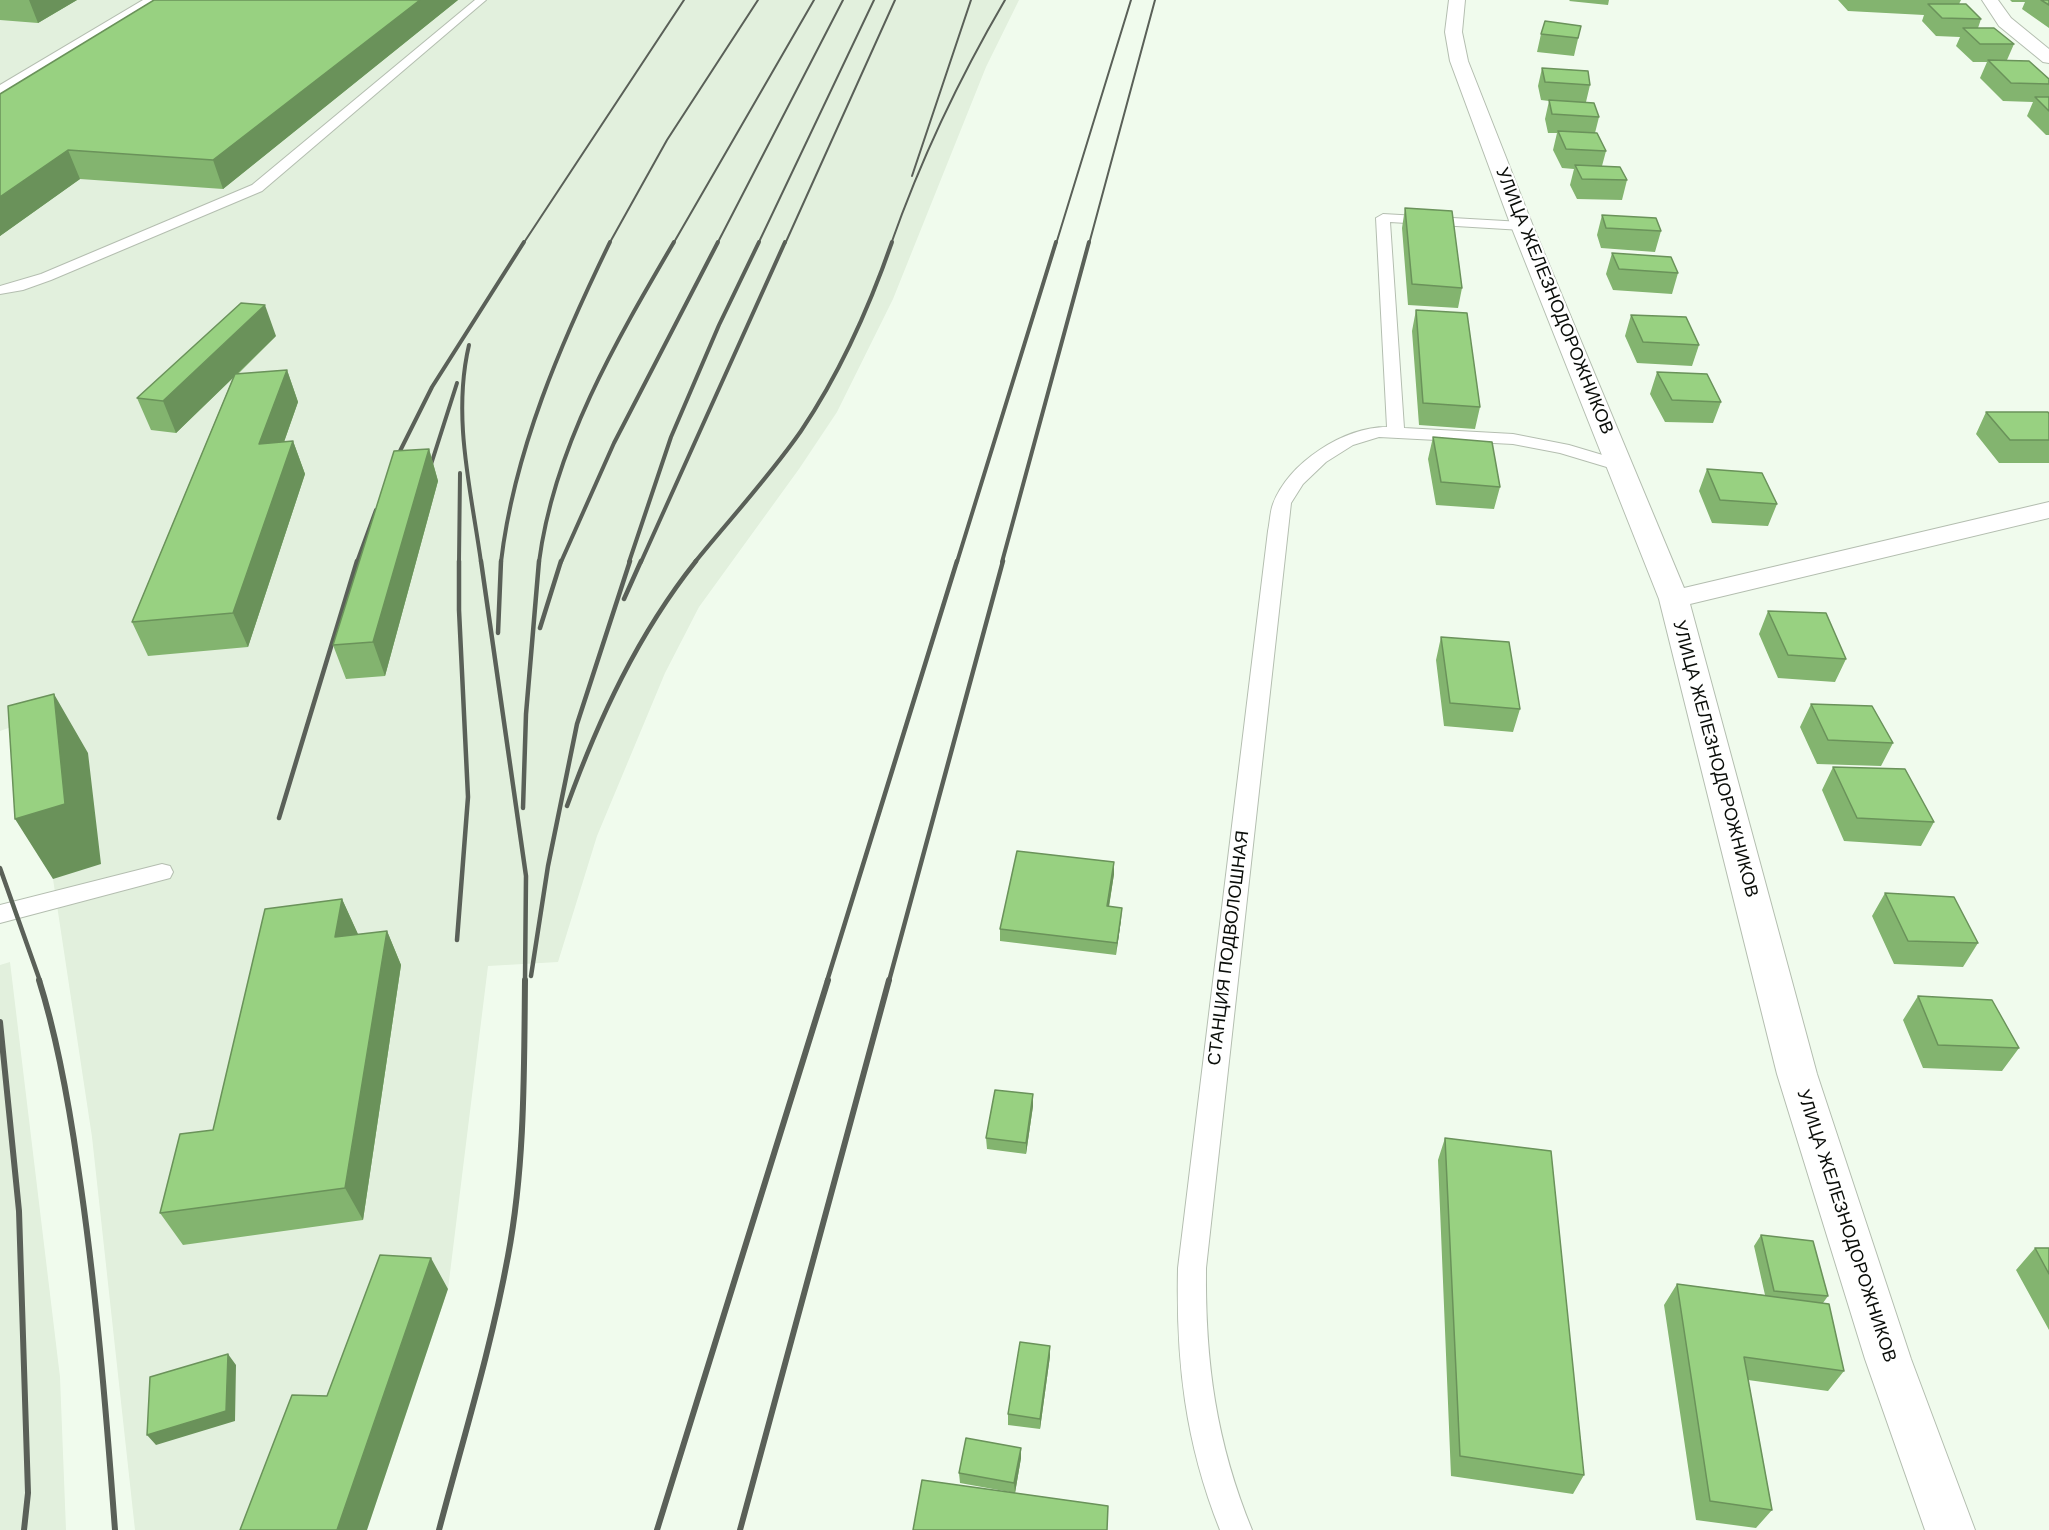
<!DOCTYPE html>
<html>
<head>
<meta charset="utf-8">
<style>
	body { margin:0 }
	canvas { display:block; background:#f0fbed }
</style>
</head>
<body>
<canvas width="2049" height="1530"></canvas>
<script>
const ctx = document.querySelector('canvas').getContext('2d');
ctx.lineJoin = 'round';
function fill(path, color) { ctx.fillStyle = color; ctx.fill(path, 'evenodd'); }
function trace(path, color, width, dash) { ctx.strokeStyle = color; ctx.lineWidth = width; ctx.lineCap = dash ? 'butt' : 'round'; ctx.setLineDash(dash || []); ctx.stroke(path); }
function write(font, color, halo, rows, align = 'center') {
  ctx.font = font + ' Arial,sans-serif'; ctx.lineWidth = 4.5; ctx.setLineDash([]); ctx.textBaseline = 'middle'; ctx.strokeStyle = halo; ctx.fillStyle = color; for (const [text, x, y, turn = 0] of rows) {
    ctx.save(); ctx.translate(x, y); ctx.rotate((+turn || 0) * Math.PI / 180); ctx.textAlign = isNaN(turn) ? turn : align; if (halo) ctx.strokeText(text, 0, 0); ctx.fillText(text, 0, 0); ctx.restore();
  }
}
fill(new Path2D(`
	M 0,0 L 1019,0 L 986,67 L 893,299 L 837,412 L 799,469 L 699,607 L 665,673 L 597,836 L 558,962 L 488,966 L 448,1289 L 367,1530 L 135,1530 L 92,1137 L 53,879 L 40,717 L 0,731 Z
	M 10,962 L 60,1377 L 66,1530 L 0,1530 L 0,965 Z`), '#e2f0dd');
const service = new Path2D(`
	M 143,0 L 156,0 L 0,94 L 0,85 Z
	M 475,0 L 486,0 L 262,191 L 51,280 L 23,290 L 0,294 L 0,286 L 41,274 L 252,185 Z
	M 1383,214 L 1522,222 L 1529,226 L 1522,230 L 1390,222 L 1404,428 L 1513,434 L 1569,445 L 1626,462 L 1628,466 L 1626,470 L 1620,471 L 1560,453 L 1513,444 L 1379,437 L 1353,445 L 1326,462 L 1303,484 L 1291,503 L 1206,1268 C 1205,1362 1216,1442 1252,1530 L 1220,1530 C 1185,1442 1176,1362 1178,1268 L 1268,531 C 1270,522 1270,512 1273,504 C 1289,462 1344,427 1387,427 L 1376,218 Z
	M 162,864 L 170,866 L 173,872 L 170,878 L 0,923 L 0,905 Z`);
const minor = new Path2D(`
	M 1449,0 L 1465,0 L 1462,32 L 1468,61 L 1533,226 L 1684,588 L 2049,502 L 2049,518 L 1690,604 L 1817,1074 L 1911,1359 L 1975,1530 L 1925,1530 L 1865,1359 L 1777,1074 L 1659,599 L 1511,226 L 1450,61 L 1445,32 Z
	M 1982,0 L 1998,0 L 2011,18 L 2049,49 L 2049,63 L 2043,62 L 1999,26 Z`);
trace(service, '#b4beb0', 2);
trace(minor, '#b4beb0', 2);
fill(service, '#fff');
fill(minor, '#fff');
trace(new Path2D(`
	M 912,176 L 971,0
	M 523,244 L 684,0
	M 609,244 L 667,140 L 758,0
	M 673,244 L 814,0
	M 717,244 L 843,0
	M 758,244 L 874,0
	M 785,244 L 895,0
	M 891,244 C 921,159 960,77 1005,0
	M 1056,244 L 1131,0
	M 1089,244 L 1155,0`), '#5a6058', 2);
trace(new Path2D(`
	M 469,345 C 452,417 471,490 481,562
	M 393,465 L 432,387 L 524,242
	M 427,477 L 457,383
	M 357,562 L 376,510
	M 459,562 L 460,473
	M 501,562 C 514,451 561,343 610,242
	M 539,562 C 554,447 616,341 674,242
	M 561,562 L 614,443 L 718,242
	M 629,562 L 671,437 L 719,325 L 759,242
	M 641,562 L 785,242
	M 695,562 C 730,519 769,477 801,431 C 840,373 869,308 892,242
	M 957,562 L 1056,242
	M 1002,562 L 1089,242`), '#5a6058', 4);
trace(new Path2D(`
	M 481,561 L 526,876 L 525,981
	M 624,599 L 641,561
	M 540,628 L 561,561
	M 498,633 L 501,561
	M 567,806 C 599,718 638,634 696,561
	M 523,808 L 526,714 L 539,561
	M 279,818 L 357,561
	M 0,868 L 40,981
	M 457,940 L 468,797 L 459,610 L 459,561
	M 531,976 L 548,866 L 577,724 L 630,561
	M 827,981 L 957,561
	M 889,981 L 1003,561`), '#5a6058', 4.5);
trace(new Path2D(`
	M 39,980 C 58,1040 69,1104 78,1167 C 96,1287 106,1409 115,1530
	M 0,1022 L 19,1211 L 28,1493 L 24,1530
	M 439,1530 C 463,1439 491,1349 508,1256 C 525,1165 524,1072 525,980
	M 657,1530 L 828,980
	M 740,1530 L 889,980`), '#5a6058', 6);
fill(new Path2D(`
	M 0,0 L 77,0 L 38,23 L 0,20 Z
	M 154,0 L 458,0 L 223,189 L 80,179 L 0,236 L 0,94 Z
	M 1570,0 L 1609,0 L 1608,5 L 1569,1 Z
	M 1838,0 L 1961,0 L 1959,4 L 1981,19 L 1978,28 L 2014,44 L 2007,60 L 2049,79 L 2049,135 L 2046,135 L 2027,116 L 2033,102 L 2003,101 L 1980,78 L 1987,62 L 1973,62 L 1956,46 L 1960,37 L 1936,36 L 1922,21 L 1924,15 L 1848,11 Z
	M 2010,0 L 2049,0 L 2049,28 L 2022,9 L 2025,2 L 2012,2 Z
	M 1581,26 L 1574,56 L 1537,52 L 1541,34 Z
	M 1542,68 L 1590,85 L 1586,102 L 1599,117 L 1595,133 L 1606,151 L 1602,166 L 1627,180 L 1622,200 L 1577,199 L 1570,185 L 1574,169 L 1562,168 L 1553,150 L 1557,133 L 1548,133 L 1545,119 L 1549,101 L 1541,100 L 1538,86 Z
	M 1405,208 L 1462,288 L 1458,308 L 1408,305 L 1402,228 Z
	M 1602,215 L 1661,231 L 1655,252 L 1601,248 L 1597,235 Z
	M 1612,253 L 1678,273 L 1672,294 L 1613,290 L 1606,274 Z
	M 1416,310 L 1480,407 L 1475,429 L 1419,425 L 1412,331 Z
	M 1631,315 L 1699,345 L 1692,366 L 1637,363 L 1625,336 Z
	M 276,336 L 238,374 L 287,370 L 298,402 L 284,442 L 293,441 L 305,474 L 248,647 L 148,656 L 132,622 L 233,378 L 176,433 L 151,430 L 137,398 Z
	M 1657,372 L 1721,402 L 1713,423 L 1665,422 L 1650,394 Z
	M 1986,412 L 2049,414 L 2049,463 L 1999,463 L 1976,434 Z
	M 1433,437 L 1500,487 L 1494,509 L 1436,505 L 1428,459 Z
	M 429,449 L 438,481 L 385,676 L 346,679 L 333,645 Z
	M 1707,469 L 1777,504 L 1768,526 L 1712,523 L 1699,491 Z
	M 1768,611 L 1846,659 L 1835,682 L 1778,678 L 1759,634 Z
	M 1441,637 L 1520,709 L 1513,732 L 1444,726 L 1436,660 Z
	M 1811,704 L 1893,743 L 1881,766 L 1817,764 L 1800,727 Z
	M 1833,767 L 1934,822 L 1921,846 L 1844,841 L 1822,790 Z
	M 1114,862 L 1114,874 L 1109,907 L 1121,920 L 1116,955 L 1000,941 L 1000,929 Z
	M 1885,893 L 1978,943 L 1963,967 L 1894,964 L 1872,916 Z
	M 342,899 L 358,935 L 387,931 L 401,965 L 363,1220 L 183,1245 L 160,1213 L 213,1130 Z
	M 1918,996 L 2019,1048 L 2002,1071 L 1923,1068 L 1903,1020 Z
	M 1033,1094 L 1033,1106 L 1026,1154 L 987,1149 L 986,1138 Z
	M 1445,1138 L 1584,1475 L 1573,1494 L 1451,1476 L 1438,1160 Z
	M 1761,1235 L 1828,1296 L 1823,1303 L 1844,1371 L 1828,1391 L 1748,1380 L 1772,1510 L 1756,1528 L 1696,1520 L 1664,1305 L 1677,1284 L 1765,1295 L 1754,1246 Z
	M 2035,1248 L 2049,1248 L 2049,1330 L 2016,1270 Z
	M 1050,1356 L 1040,1429 L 1008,1425 L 1008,1414 Z
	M 1021,1448 L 1021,1458 L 1015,1493 L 960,1483 L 959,1473 Z`), '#83b46f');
fill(new Path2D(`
	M 29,0 L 77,0 L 38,23 Z
	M 420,0 L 458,0 L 223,189 L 213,160 Z
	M 68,150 L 80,179 L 0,236 L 0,197 Z
	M 265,305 L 276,336 L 176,433 L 163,401 Z
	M 287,370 L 298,402 L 272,476 L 259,444 Z
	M 293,441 L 305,474 L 248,647 L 233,613 Z
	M 429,449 L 438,481 L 385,676 L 373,642 Z
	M 54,694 L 88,753 L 101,864 L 53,879 L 15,819 Z
	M 1114,862 L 1114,874 L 1107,918 L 1107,906 Z
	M 342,899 L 358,934 L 351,971 L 335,937 Z
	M 1122,908 L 1121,920 L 1116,955 L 1117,943 Z
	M 387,931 L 401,965 L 363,1220 L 345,1188 Z
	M 1033,1094 L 1033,1106 L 1026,1154 L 1026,1143 Z
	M 431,1258 L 448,1289 L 367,1530 L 337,1530 Z
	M 1050,1346 L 1050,1356 L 1040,1429 L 1040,1419 Z
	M 228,1354 L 236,1365 L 235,1421 L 156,1445 L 147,1435 Z
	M 1021,1448 L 1021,1458 L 1015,1493 L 1014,1483 Z`), '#6a925a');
const building = new Path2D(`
	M 154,0 L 420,0 L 213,160 L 68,150 L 0,197 L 0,94 Z
	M 2041,0 L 2049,0 L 2049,5 Z
	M 1928,4 L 1966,4 L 1981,19 L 1942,18 Z
	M 1545,21 L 1581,26 L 1578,38 L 1541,34 Z
	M 1963,28 L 1994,28 L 2014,44 L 1980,44 Z
	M 1988,60 L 2029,61 L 2049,79 L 2049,84 L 2011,83 Z
	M 1542,68 L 1588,71 L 1590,85 L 1545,82 Z
	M 2035,97 L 2049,97 L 2049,111 Z
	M 1549,100 L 1594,103 L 1599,117 L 1552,114 Z
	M 1558,131 L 1597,133 L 1606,151 L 1566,149 Z
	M 1575,165 L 1620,167 L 1627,180 L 1582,179 Z
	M 1405,208 L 1452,211 L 1462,288 L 1412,284 Z
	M 1602,215 L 1656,218 L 1661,231 L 1606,228 Z
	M 1612,253 L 1671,257 L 1678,273 L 1619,269 Z
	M 241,303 L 265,305 L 163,401 L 137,398 Z
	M 1416,310 L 1467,313 L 1480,407 L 1423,403 Z
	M 1631,315 L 1686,317 L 1699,345 L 1643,342 Z
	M 287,370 L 259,444 L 293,441 L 233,613 L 132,622 L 235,374 Z
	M 1657,372 L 1707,374 L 1721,402 L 1672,400 Z
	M 1986,412 L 2048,412 L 2049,414 L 2049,440 L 2010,440 Z
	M 1433,437 L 1492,442 L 1500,487 L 1441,482 Z
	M 429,449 L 373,642 L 333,645 L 394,451 Z
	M 1707,469 L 1762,473 L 1777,504 L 1720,500 Z
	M 1768,611 L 1826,613 L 1846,659 L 1788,655 Z
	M 1441,637 L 1509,642 L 1520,709 L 1450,703 Z
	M 54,694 L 65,804 L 15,819 L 8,706 Z
	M 1811,704 L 1872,706 L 1893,743 L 1828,740 Z
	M 1833,767 L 1905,769 L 1934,822 L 1857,818 Z
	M 1017,851 L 1114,862 L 1107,906 L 1122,908 L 1117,943 L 1000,929 Z
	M 1885,893 L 1954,897 L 1978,943 L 1908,941 Z
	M 342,899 L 335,937 L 387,931 L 345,1188 L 160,1213 L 180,1134 L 213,1130 L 265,909 Z
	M 1918,996 L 1992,1000 L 2019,1048 L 1938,1045 Z
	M 995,1090 L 1033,1094 L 1026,1143 L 986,1138 Z
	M 1445,1138 L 1551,1151 L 1584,1475 L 1460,1456 Z
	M 1761,1235 L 1813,1241 L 1828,1296 L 1774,1291 Z
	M 2035,1248 L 2049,1248 L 2049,1274 Z
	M 380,1255 L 431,1258 L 337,1530 L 240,1530 L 292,1395 L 327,1396 Z
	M 1677,1284 L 1829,1304 L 1844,1371 L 1744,1357 L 1772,1510 L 1710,1501 Z
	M 1020,1342 L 1050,1346 L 1040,1419 L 1008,1414 Z
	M 228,1354 L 226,1411 L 147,1435 L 150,1377 Z
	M 966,1438 L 1021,1448 L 1014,1483 L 959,1473 Z
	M 922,1480 L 1108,1506 L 1107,1530 L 913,1530 Z`);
fill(building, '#98d181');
trace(building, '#6a925a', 1.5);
write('18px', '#0a0d09', '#fff', [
	["УЛИЦА ЖЕЛЕЗНОДОРОЖНИКОВ",1554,301,68],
	["УЛИЦА ЖЕЛЕЗНОДОРОЖНИКОВ",1715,759,75],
	["СТАНЦИЯ ПОДВОЛОШНАЯ",1229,948,-83],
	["УЛИЦА ЖЕЛЕЗНОДОРОЖНИКОВ",1846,1226,72]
]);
</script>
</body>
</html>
